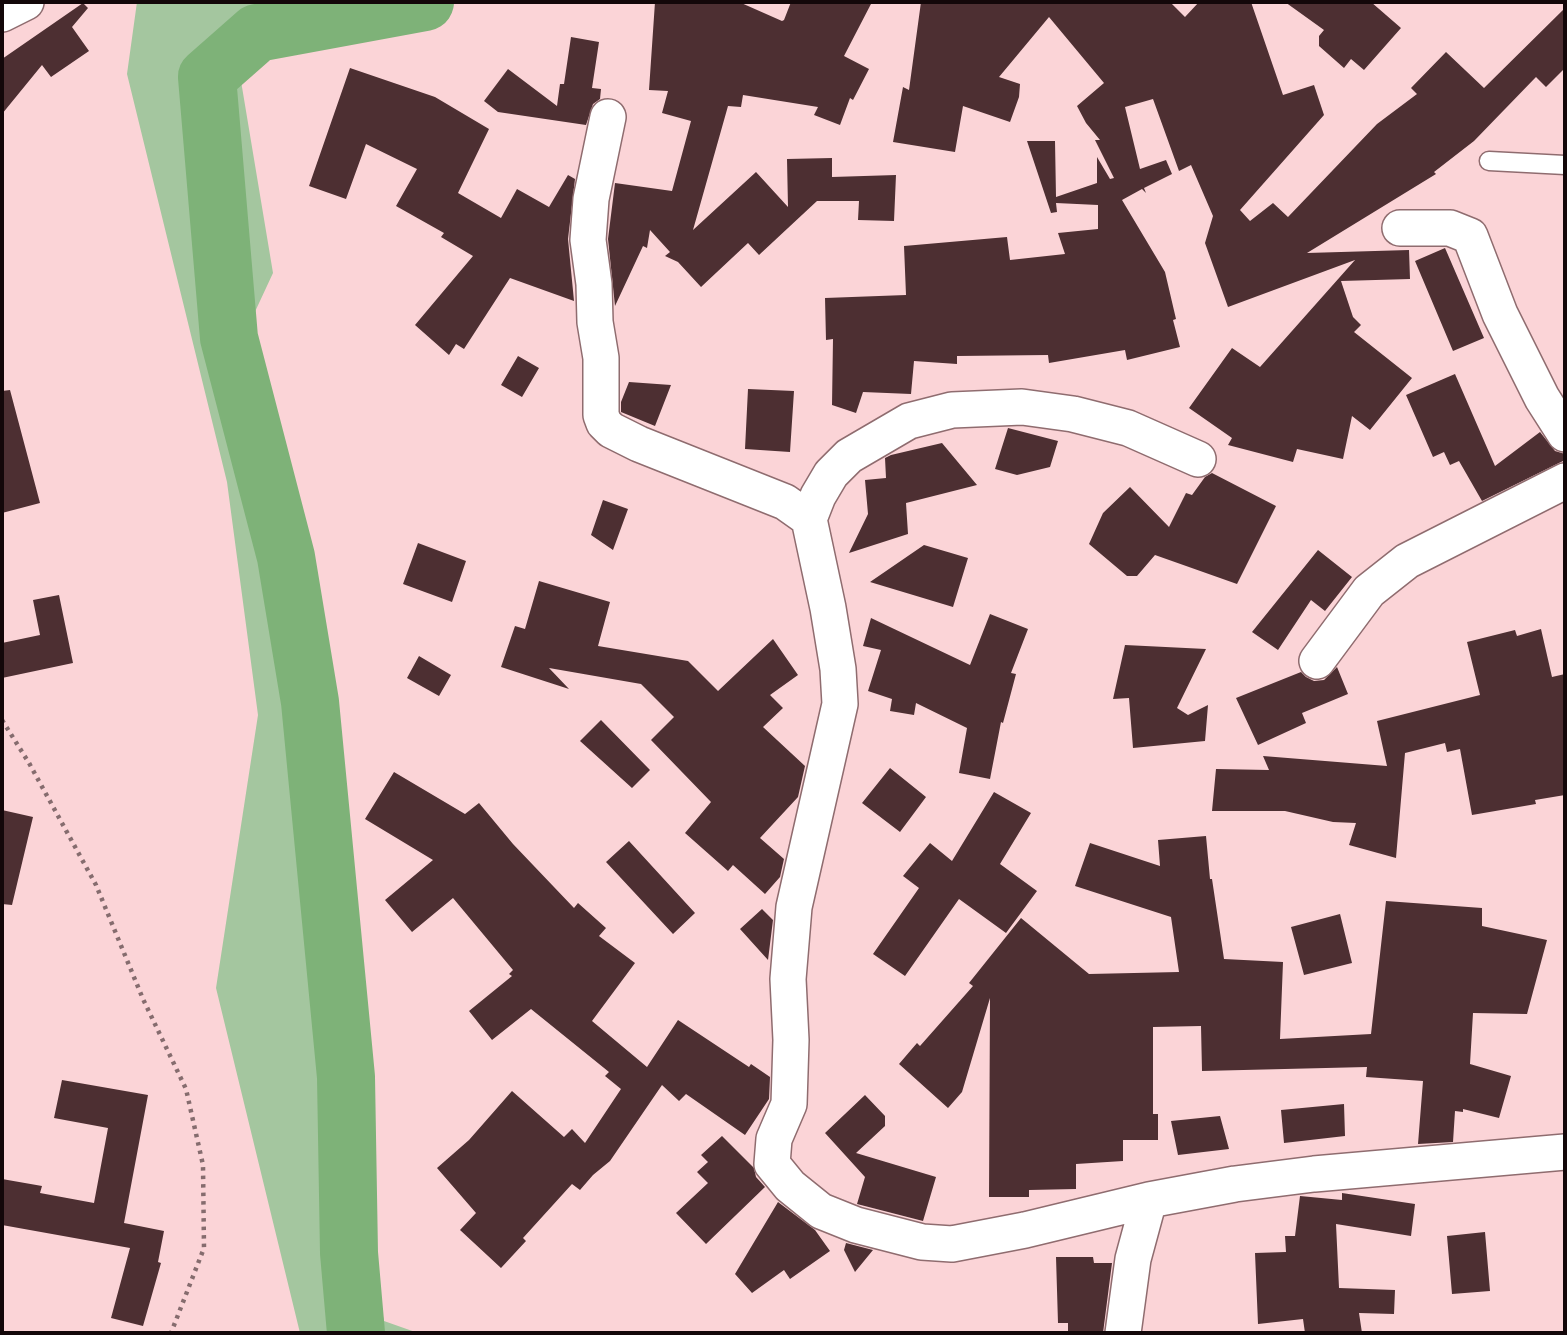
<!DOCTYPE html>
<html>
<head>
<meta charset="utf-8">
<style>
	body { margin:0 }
	#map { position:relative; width:1567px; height:1335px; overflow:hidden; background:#fbd4d7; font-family:"Varela Round",sans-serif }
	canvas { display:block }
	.frame { position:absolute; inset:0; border:4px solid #130709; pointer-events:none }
</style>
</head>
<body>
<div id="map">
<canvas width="1567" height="1335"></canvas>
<div class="frame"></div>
</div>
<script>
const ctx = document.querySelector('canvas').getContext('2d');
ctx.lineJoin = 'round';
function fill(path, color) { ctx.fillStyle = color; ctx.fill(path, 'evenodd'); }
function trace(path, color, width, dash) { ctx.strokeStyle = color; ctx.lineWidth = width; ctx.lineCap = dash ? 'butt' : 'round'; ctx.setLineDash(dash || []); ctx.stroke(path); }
fill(new Path2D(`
	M 137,2 L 405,2 L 233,33 L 273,273 L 233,359 L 313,688 L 321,931 L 348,1008 L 337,1105 L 384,1321 L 418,1333 L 300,1333 L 216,988 L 258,715 L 227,482 L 127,74 Z`), '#a4c69f');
trace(new Path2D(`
	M 356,1333 L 349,1253 L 346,1077 L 310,702 L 286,557 L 229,338 L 207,77 L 257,33 L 425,2`), '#7eb278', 58);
fill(new Path2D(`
	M 655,2 L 739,2 L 782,21 L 784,20 L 791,2 L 872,2 L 844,56 L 869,69 L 853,100 L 850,98 L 840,125 L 814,115 L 818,107 L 743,95 L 741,107 L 728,106 L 693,230 L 756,172 L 788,207 L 787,159 L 832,158 L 832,177 L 896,175 L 894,221 L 858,220 L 859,201 L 817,201 L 759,255 L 748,243 L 701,287 L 678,262 L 665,256 L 670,252 L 650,230 L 647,248 L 643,246 L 615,306 L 608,239 L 615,183 L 672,191 L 691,121 L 662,113 L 668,91 L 649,90 Z
	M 921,2 L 1170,2 L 1185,17 L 1199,2 L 1251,2 L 1283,95 L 1314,85 L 1324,115 L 1240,210 L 1250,221 L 1273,203 L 1288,217 L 1377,124 L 1417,94 L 1411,88 L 1446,52 L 1484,88 L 1565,8 L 1565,68 L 1546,87 L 1536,77 L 1474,141 L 1434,172 L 1436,174 L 1307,253 L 1409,250 L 1410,279 L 1341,281 L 1353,317 L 1361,325 L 1354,332 L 1412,378 L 1370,430 L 1352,416 L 1343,459 L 1297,449 L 1293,462 L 1228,445 L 1232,438 L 1189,408 L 1232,348 L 1260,367 L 1355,260 L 1228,307 L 1205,243 L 1213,216 L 1191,165 L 1179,171 L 1153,99 L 1125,107 L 1140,169 L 1166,160 L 1172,174 L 1144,188 L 1146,193 L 1142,189 L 1122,200 L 1165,272 L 1176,319 L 1173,320 L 1180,347 L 1127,360 L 1125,350 L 1049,363 L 1048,355 L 957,356 L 957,364 L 914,361 L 911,394 L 863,392 L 856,413 L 832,405 L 833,339 L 826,340 L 825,298 L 906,295 L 904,246 L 1007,237 L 1010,260 L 1065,254 L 1058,233 L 1098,229 L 1098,205 L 1056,203 L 1057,212 L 1051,213 L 1027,141 L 1055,141 L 1056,197 L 1097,183 L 1097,157 L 1110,179 L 1114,178 L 1095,140 L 1100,140 L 1086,123 L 1077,106 L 1104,83 L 1049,17 L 999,77 L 1020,84 L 1019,97 L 1010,122 L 963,106 L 955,152 L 893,142 L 903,87 L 909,90 Z
	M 1285,2 L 1371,2 L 1401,28 L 1364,70 L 1351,59 L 1344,68 L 1319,46 L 1319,36 L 1324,30 Z
	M 83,3 L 88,8 L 72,27 L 89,51 L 51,77 L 42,65 L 2,114 L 2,59 Z
	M 571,37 L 599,42 L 592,88 L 601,89 L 600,99 L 593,104 L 586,125 L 498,112 L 484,101 L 508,69 L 557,106 L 560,84 L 564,84 Z
	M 350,68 L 435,97 L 489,129 L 458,193 L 501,218 L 517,189 L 549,207 L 568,175 L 575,179 L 568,239 L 574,301 L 510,278 L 464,349 L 456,344 L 449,355 L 415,325 L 473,256 L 441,237 L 444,233 L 396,206 L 417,169 L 366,144 L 346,199 L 309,186 Z
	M 1445,248 L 1484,338 L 1453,351 L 1415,261 Z
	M 518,356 L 539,368 L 522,397 L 501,385 Z
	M 1455,374 L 1495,466 L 1540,432 L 1555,451 L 1565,454 L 1565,460 L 1482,501 L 1459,461 L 1450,465 L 1444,452 L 1433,457 L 1406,395 Z
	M 629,382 L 671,385 L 655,426 L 621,412 L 621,402 Z
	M 748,389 L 794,391 L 790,452 L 745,449 Z
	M 10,390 L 40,503 L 2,513 L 2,391 Z
	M 1008,428 L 1058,441 L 1050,467 L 1017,475 L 995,469 Z
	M 942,443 L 977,485 L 906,503 L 908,534 L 849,553 L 868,514 L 865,480 L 886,478 L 885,458 L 891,455 Z
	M 1212,473 L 1276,506 L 1237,584 L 1155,555 L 1137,576 L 1127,576 L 1089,544 L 1103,513 L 1130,487 L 1169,527 L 1186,493 L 1192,495 L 1205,477 Z
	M 603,500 L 628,509 L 613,550 L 591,535 Z
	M 418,543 L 466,561 L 452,602 L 403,584 Z
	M 924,545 L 968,558 L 953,607 L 870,582 Z
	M 1318,550 L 1352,577 L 1325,611 L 1311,600 L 1278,650 L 1252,632 Z
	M 539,581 L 610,602 L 598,646 L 688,661 L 718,691 L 773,639 L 798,675 L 770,695 L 783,708 L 763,727 L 805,766 L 798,797 L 760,838 L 784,859 L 780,877 L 765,894 L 733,865 L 728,871 L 685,833 L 711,802 L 651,740 L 674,717 L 641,684 L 549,668 L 569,689 L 501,667 L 515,626 L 525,629 Z
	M 59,595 L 73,663 L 2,678 L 2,643 L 40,635 L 33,600 Z
	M 990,614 L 1028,629 L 1011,673 L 1016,674 L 1003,723 L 1001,722 L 990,779 L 959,773 L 967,728 L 916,703 L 914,715 L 890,711 L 892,699 L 868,691 L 881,650 L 863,646 L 871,618 L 970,665 Z
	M 1541,629 L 1552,677 L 1565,674 L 1565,795 L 1535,800 L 1536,804 L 1472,815 L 1460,749 L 1447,752 L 1445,743 L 1405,753 L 1396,858 L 1349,845 L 1356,823 L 1333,822 L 1285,811 L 1212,811 L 1216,769 L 1269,770 L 1263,756 L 1387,766 L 1377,721 L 1480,695 L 1467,642 L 1515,630 L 1517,636 Z
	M 1125,645 L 1206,649 L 1177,708 L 1188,715 L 1208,705 L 1205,741 L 1133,748 L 1129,698 L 1113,699 Z
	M 419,656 L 451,675 L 439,696 L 407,678 Z
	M 1337,667 L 1348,694 L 1302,713 L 1306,723 L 1258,745 L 1236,698 L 1301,672 L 1306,677 L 1314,681 L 1324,680 Z
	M 601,720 L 650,770 L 632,788 L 580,741 Z
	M 890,768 L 926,797 L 900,832 L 862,803 Z
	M 394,772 L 465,814 L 479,803 L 513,844 L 574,908 L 578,903 L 606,928 L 599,936 L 635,963 L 592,1021 L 647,1067 L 678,1020 L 749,1067 L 751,1064 L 770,1077 L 769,1099 L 745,1135 L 686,1094 L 679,1101 L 662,1085 L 610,1161 L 593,1175 L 580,1190 L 572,1184 L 523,1238 L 526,1241 L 501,1268 L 460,1230 L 476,1213 L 437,1168 L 469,1140 L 512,1091 L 564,1137 L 572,1129 L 585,1143 L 621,1089 L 605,1076 L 609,1072 L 531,1009 L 492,1040 L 469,1011 L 512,976 L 509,974 L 513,970 L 453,898 L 412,932 L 385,900 L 433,860 L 365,819 Z
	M 994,792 L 1031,813 L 1000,864 L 1037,891 L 1006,933 L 959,899 L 905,976 L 873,954 L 919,888 L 903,876 L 930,843 L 952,861 Z
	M 2,810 L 33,817 L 12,905 L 2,904 Z
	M 1206,836 L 1210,879 L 1212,879 L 1224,959 L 1283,962 L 1280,1039 L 1371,1034 L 1386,901 L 1482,908 L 1482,926 L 1547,940 L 1527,1014 L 1473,1013 L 1470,1064 L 1511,1076 L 1499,1118 L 1463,1109 L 1463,1112 L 1455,1111 L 1453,1142 L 1418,1144 L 1423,1081 L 1366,1077 L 1367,1067 L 1202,1071 L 1201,1026 L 1153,1027 L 1153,1114 L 1158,1114 L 1158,1140 L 1123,1140 L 1123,1161 L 1076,1164 L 1076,1189 L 1029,1190 L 1029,1197 L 989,1197 L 990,998 L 962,1092 L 948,1108 L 899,1064 L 917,1043 L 920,1046 L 973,986 L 969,983 L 1021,918 L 1089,974 L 1179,972 L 1171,917 L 1075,886 L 1090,843 L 1160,866 L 1158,840 Z
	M 629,841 L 695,913 L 673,934 L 606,862 Z
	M 762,909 L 773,920 L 768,960 L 740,929 Z
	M 1340,914 L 1352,963 L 1304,975 L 1291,927 Z
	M 62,1080 L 148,1095 L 124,1223 L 164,1231 L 158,1262 L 161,1263 L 143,1326 L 111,1318 L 130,1248 L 2,1225 L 2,1179 L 42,1186 L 40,1193 L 94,1203 L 108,1128 L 54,1118 Z
	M 865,1095 L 885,1116 L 885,1126 L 856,1153 L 936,1177 L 923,1221 L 857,1204 L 865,1177 L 825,1133 Z
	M 1344,1104 L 1345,1136 L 1284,1143 L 1281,1110 Z
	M 1220,1116 L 1229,1149 L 1178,1155 L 1171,1121 Z
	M 722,1136 L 754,1168 L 756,1177 L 765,1187 L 706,1244 L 676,1213 L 708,1183 L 697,1172 L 708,1162 L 701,1155 Z
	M 1342,1193 L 1415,1204 L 1411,1236 L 1336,1224 L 1339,1288 L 1395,1290 L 1394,1314 L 1359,1313 L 1362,1333 L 1305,1333 L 1303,1319 L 1258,1324 L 1255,1253 L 1286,1252 L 1285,1236 L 1295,1236 L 1300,1196 L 1342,1200 Z
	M 778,1202 L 815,1230 L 830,1251 L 790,1279 L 784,1270 L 752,1293 L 735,1274 Z
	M 1485,1232 L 1490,1291 L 1452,1294 L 1447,1236 Z
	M 846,1243 L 873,1250 L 855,1272 L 844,1250 Z
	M 1056,1257 L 1093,1257 L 1094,1263 L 1112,1263 L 1103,1333 L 1068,1333 L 1068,1323 L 1058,1323 Z`), '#4d2f32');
const lane = new Path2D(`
	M 1489,161 L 1565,165`);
const street = new Path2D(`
	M 2,14 L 26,2
	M 608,117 L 591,199 L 588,240 L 594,284 L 595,322 L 601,358 L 601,415 L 604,423 L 611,430 L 639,444 L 785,502 L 809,519
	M 1400,228 L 1450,228 L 1470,236 L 1500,314 L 1542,398 L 1565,434
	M 1198,459 L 1128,428 L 1073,414 L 1022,407 L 952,410 L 909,421 L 849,456 L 831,474 L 818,496 L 809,519 L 828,608 L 838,669 L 840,704 L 794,907 L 788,979 L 791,1040 L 789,1104 L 774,1139 L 772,1164 L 790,1186 L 821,1211 L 856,1225 L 922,1242 L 952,1244 L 1025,1230 L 1149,1200 L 1235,1184 L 1314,1174 L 1565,1152
	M 1317,661 L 1369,591 L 1407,561 L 1565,481
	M 1123,1333 L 1133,1259 L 1149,1200`);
trace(lane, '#8f6c6f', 21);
trace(street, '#8f6c6f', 38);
trace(new Path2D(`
	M 2,720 L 29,763 L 96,885 L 143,999 L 186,1089 L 203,1165 L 204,1248 L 171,1333`), '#856c6e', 4.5, [3.5, 5]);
trace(lane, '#fff', 18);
trace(street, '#fff', 35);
</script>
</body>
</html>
